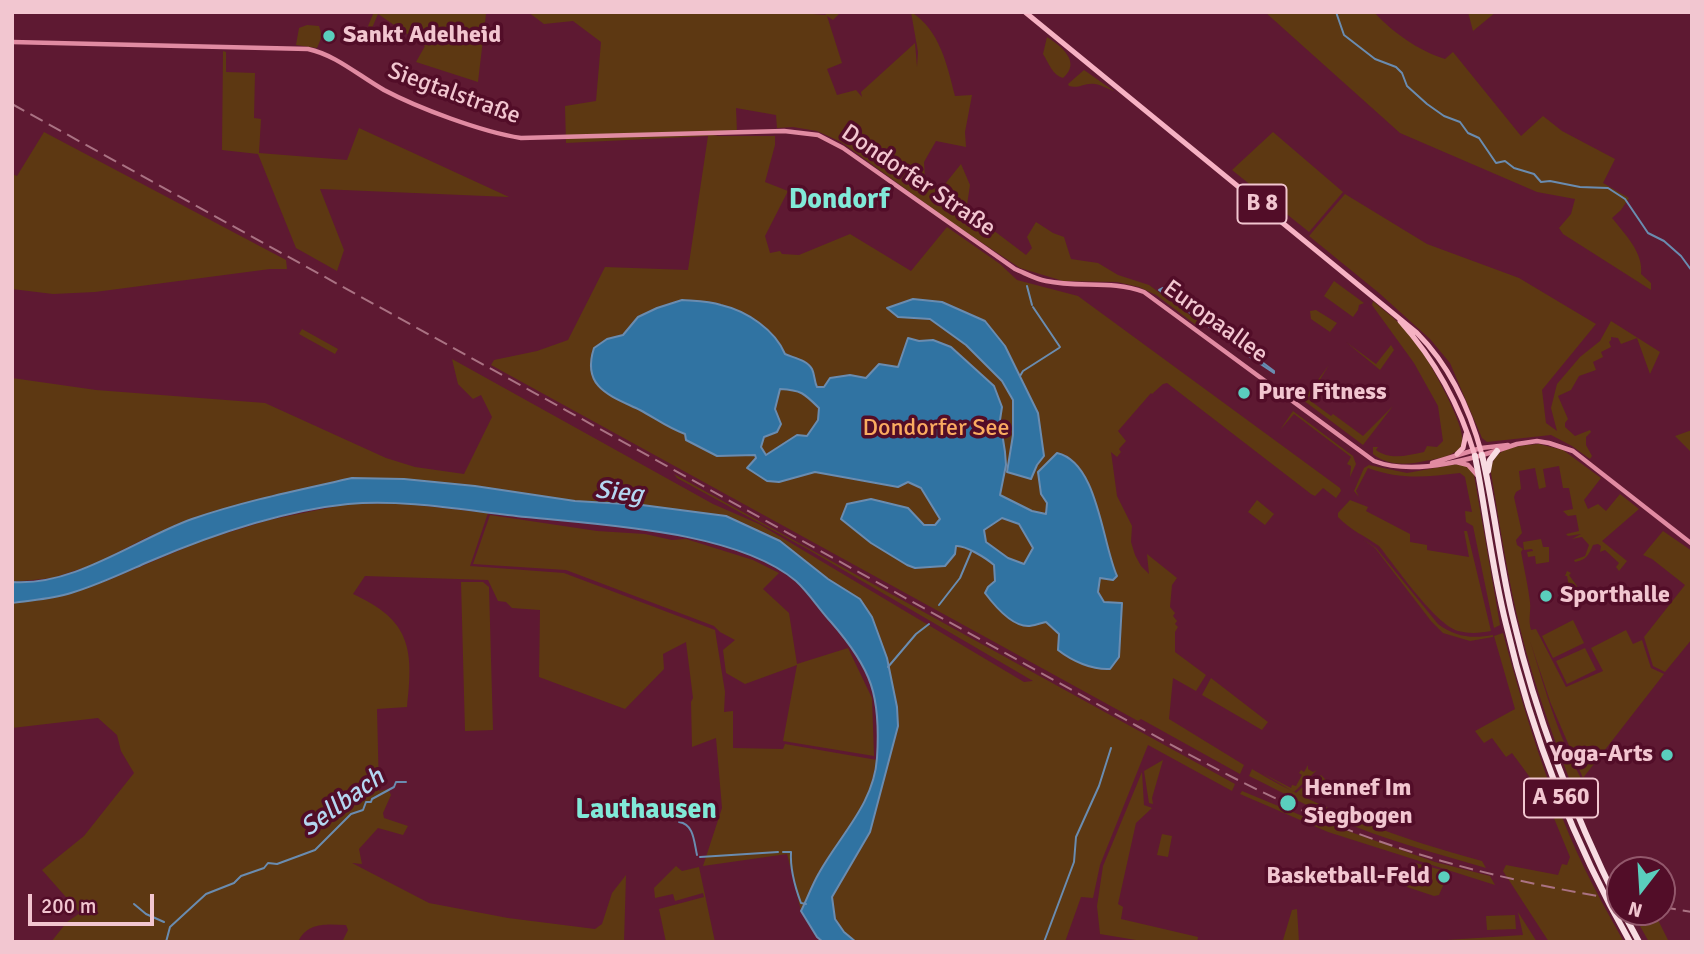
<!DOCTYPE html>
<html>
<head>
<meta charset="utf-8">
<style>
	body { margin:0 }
	#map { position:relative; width:1704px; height:954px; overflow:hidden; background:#5e1932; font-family:Signika,sans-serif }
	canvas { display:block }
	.frame { position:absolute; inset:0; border:14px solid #f2c6d0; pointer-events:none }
	.north { position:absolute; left:1606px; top:856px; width:70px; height:70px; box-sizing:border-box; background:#520d28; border:2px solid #92576b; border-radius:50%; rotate:197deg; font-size:19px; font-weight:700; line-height:28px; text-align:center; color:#f2c6d0 }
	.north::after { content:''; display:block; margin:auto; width:24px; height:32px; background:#5acebd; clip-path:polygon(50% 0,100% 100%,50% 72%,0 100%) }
	.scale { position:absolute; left:28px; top:894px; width:126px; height:32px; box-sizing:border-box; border:4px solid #f2c6d0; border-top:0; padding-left:9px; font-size:21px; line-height:24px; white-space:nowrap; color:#f2c6d0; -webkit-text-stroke:5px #520d28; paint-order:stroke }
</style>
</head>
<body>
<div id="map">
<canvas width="1704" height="954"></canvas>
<div class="frame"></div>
<div class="north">N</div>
<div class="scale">200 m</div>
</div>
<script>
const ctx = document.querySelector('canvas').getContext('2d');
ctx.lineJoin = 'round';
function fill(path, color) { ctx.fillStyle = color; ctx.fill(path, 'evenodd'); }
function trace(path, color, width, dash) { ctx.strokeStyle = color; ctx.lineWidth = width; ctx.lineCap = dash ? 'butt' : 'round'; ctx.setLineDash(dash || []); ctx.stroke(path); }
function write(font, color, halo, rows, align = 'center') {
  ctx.font = font + ' Signika,sans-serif'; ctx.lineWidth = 7; ctx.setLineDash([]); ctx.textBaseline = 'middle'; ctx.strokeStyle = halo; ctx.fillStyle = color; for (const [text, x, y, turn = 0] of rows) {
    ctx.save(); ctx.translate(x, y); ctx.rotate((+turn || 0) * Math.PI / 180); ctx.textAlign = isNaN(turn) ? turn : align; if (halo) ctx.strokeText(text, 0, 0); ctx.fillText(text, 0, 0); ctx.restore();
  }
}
fill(new Path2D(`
	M 374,12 L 495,12 L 486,14 L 478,82 L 416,62 L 425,46 L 378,14 L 372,28 L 368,26 Z
	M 528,12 L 785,12 L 826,15 L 824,12 L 841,12 L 833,20 L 827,16 L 842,63 L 827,69 L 837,95 L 856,90 L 862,97 L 861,92 L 915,43 L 917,67 L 918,52 L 911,12 C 940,30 947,65 955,96 L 972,95 L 965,132 L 966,147 L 936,141 L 924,162 L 925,180 L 941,189 L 961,164 L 970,185 L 967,205 L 985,224 L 1026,255 L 1032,248 L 1027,237 L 1036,222 L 1053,233 L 1064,237 L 1071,259 L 1098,263 L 1118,275 L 1149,285 L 1199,322 L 1196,325 L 1156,295 L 1139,287 L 1117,282 L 1063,281 L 1020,268 L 951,222 L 841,142 L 817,131 L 793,127 L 777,128 L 776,115 L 736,108 L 737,132 L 713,136 L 775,136 L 775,145 L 765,182 L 788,191 L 765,236 L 770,253 L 780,251 L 782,254 L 799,255 L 850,234 L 911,271 L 947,227 L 1000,264 L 1017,280 L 1078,296 L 1340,488 L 1341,491 L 1336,498 L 1323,488 L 1315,496 L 1311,494 L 1167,383 L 1163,384 L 1152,394 L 1151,393 L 1118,431 L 1126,441 L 1119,449 L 1121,452 L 1117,457 L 1111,452 L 1117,496 L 1132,526 L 1131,542 L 1135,555 L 1141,566 L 1149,574 L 1147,554 L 1177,578 L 1172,585 L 1170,607 L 1175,613 L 1173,616 L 1177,621 L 1175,624 L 1178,627 L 1175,632 L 1175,652 L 1206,675 L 1196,691 L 1173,678 L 1169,719 L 1244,765 L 1240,774 L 1141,719 L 1138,721 L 491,365 L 494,360 L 537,351 L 568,340 L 605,267 L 688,270 L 708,136 L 566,143 L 565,106 L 596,101 L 601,42 L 573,21 L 544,24 Z
	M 1265,12 L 1374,12 C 1392,32 1419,51 1445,59 L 1453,52 L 1521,136 L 1543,116 L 1562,131 L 1615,159 L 1603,183 L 1629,198 L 1621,210 L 1612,218 C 1624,233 1644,253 1641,274 L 1651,283 L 1651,290 L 1563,234 L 1559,228 L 1571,214 L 1575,199 L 1537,192 L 1400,133 Z
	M 1468,12 L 1496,12 L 1473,31 Z
	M 307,25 L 319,26 L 322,36 L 317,48 L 296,45 L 299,28 Z
	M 1047,37 C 1061,46 1082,62 1063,78 C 1052,75 1049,63 1043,54 Z
	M 223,51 L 226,52 L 226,72 L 255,73 L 254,118 L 261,119 L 259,153 L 347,160 L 359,128 L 509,197 L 320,189 L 344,250 L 337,271 L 296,248 L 258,154 L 222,150 Z
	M 1084,70 L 1114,91 C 1108,89 1102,85 1095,84 C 1085,82 1079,89 1069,86 L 1068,84 Z
	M 44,132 L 286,260 L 287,269 L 270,269 L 95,292 L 53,294 L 12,289 L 12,174 L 17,176 Z
	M 1273,132 L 1343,192 L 1309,232 L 1232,170 Z
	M 1345,194 L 1427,244 L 1519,278 L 1596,324 L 1542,390 L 1546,423 L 1557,431 L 1551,408 L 1557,384 L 1580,357 L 1600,341 L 1611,321 L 1660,352 L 1650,374 L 1637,338 L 1621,344 L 1618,338 L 1611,337 L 1611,340 L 1609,342 L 1611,347 L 1601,352 L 1603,357 L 1593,362 L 1596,370 L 1579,376 L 1571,390 L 1558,396 L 1568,419 L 1565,423 L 1565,427 L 1575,436 L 1590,430 L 1591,432 L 1586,437 L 1586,445 L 1592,456 L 1590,459 L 1572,446 L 1551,435 L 1487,442 L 1482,438 L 1450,363 L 1430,339 L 1379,293 L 1309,236 Z
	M 1334,281 L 1364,303 L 1359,305 L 1358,310 L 1353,317 L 1324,296 Z
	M 1373,301 C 1387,313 1402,324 1413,338 C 1425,353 1468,428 1462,444 C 1458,456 1436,459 1425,461 C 1408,465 1387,466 1373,454 L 1373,447 L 1378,447 L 1376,450 C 1391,461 1408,455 1424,452 L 1427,446 L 1437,447 L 1443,441 L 1438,406 L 1414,363 L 1372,305 Z
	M 1316,310 L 1337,323 L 1330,332 L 1311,319 L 1310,311 Z
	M 302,329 L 338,349 L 335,354 L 299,334 Z
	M 1346,342 L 1376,364 L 1391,345 L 1394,350 L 1380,370 Z
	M 452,359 L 713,504 L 759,524 L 1024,682 L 1033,681 L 809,550 L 677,478 L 674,474 L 1235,784 L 1232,791 L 1148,745 L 1100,865 L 1093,898 L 1081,897 L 1065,942 L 856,942 L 844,932 L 835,919 L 832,897 L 870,832 L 898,726 L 897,707 L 887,658 L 872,617 L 860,599 L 828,579 L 780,541 L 642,505 L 575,501 L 475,486 L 404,479 L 352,478 L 233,506 L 191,520 L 148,537 L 95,564 L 53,578 L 12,582 L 12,378 L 96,390 L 265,403 L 386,458 L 415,467 L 464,474 L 492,417 L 481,395 L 473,399 L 458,384 Z
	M 1329,365 L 1308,399 L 1331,416 L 1333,414 L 1363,436 L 1393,406 L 1363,445 L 1303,400 Z
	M 1293,411 L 1353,456 L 1356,464 L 1350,477 L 1351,466 L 1347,464 L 1351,457 L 1294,414 L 1280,430 Z
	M 1692,430 L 1692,453 L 1675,436 Z
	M 1539,444 L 1563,450 L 1601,478 L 1584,500 L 1588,509 L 1598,504 L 1606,511 L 1620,494 L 1639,509 L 1602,541 L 1627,561 L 1619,571 L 1616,567 L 1619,563 L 1605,550 L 1600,552 L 1601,546 L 1598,544 L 1593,545 C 1589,555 1586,560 1575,562 L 1574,560 L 1585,556 L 1589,545 L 1582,537 L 1572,539 L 1581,534 L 1568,536 L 1566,534 L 1579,531 L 1576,515 L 1568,516 L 1563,511 L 1573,509 L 1569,488 L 1563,488 L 1559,466 L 1543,469 L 1546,487 L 1539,489 L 1535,468 L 1519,471 L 1521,489 L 1516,492 L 1514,497 L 1522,533 L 1516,540 L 1517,545 L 1523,549 L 1521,552 C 1524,569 1528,585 1530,602 C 1531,612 1528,620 1531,630 L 1536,629 L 1566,687 L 1603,671 L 1591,648 L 1626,630 L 1633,644 L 1642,640 L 1651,668 L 1664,674 L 1583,778 L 1551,704 L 1530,641 C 1546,692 1561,748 1590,793 L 1576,796 C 1555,742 1535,688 1521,632 C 1508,580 1500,526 1491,473 C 1491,446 1518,446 1539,444 Z
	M 1457,464 L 1469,467 L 1474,475 L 1500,625 L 1494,628 L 1473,526 L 1466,522 L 1465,511 L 1472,512 L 1465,477 L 1460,473 C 1426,477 1401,480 1368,468 L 1356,491 L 1359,497 L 1354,491 L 1364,468 L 1369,465 L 1407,473 Z
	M 1257,500 L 1274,514 L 1265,525 L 1248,512 Z
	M 1350,500 L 1368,507 L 1366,511 L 1410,534 L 1410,542 L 1427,545 L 1427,550 L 1469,557 L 1464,531 L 1467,531 L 1491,631 C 1480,633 1470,634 1458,631 C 1435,624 1396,567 1379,546 C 1365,536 1350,530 1338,517 L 1338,513 Z
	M 399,503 L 488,513 L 470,566 L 564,573 L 715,630 L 725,692 L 724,712 L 733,711 L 733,748 L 783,749 L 785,744 L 877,760 L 870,791 L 856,818 L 819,873 L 801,911 L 787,854 L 703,866 L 722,808 L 716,738 L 692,747 L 691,702 L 693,698 L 686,642 L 663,654 L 664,669 L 625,709 L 539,677 L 540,610 L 512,608 L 506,602 L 498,601 L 488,580 L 365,576 L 353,594 C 410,620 414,648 407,707 L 377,709 L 379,791 L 388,789 L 391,795 L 383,813 L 384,818 L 408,826 L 403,835 L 378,828 L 359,849 L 362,864 L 352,863 L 429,903 L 508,918 L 595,929 L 602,924 L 612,893 L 626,875 L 624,942 L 342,942 L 348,930 L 346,925 C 326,924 307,922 298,942 L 51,942 L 67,922 L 80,913 L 42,870 L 84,836 L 134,773 L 121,751 L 117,735 L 98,718 L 12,728 L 12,603 L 68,594 L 106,581 L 204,540 L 269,520 L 347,504 Z
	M 490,515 L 597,531 L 645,534 L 672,540 L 686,539 L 753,560 L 779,573 L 763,589 L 789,613 L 797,664 L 848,648 L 872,698 L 874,756 L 783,741 L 797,665 L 745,684 L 726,673 L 723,650 L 735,640 L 720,632 L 714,626 L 566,570 L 473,564 Z
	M 1663,531 L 1692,551 L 1692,639 L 1665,672 L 1653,666 L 1644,637 L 1685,585 L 1652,559 L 1643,555 Z
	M 1361,538 L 1376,548 L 1438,624 C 1455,637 1472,639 1493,635 L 1493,637 L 1470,641 L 1443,633 L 1431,621 L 1375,548 Z
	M 1541,539 L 1543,547 L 1549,547 L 1549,562 L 1536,564 L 1535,556 L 1528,557 L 1527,552 L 1533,551 L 1532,549 L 1524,550 L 1523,542 Z
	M 1567,571 L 1571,573 L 1569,575 L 1587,600 L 1573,607 L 1567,576 L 1565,576 Z
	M 461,582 L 483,582 L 489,587 L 493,730 L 465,731 Z
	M 1573,620 L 1584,643 L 1553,658 L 1542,636 Z
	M 1503,633 C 1520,696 1539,761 1564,822 C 1580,863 1602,903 1624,942 L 1549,942 L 1503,871 L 1506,865 L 1558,875 L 1562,864 L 1567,865 L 1570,857 L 1546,799 L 1512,753 L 1506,757 L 1492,738 L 1484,743 L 1475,731 L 1515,709 L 1494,636 Z
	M 1585,648 L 1596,670 L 1567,684 L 1556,661 Z
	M 1211,678 L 1268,722 L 1262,730 L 1202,695 Z
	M 1163,760 L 1152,798 L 1153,804 L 1149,803 L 1144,771 Z
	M 1308,765 L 1308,769 L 1313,772 L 1317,770 L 1294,792 L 1262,773 L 1291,788 L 1292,785 L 1296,786 L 1302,775 L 1299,773 L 1301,770 L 1304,772 Z
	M 1252,769 C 1325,812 1401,839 1482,861 L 1486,868 C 1436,853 1384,840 1337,819 C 1306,806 1278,790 1249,776 Z
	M 1142,772 L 1144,805 L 1152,808 L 1136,823 L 1118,904 L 1123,907 L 1121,919 L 1198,937 L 1197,942 L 1148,942 L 1100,934 L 1097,906 L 1103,866 Z
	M 1321,775 L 1326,780 L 1308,798 L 1296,793 L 1305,785 L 1306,786 L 1312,780 L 1314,782 Z
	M 1242,791 L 1329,827 L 1331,825 L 1435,862 L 1490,876 L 1495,885 L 1328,832 L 1240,794 Z
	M 1162,834 L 1172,836 L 1168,857 L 1157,855 Z
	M 1415,863 L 1449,872 L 1439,895 L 1434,896 L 1407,887 Z
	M 676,866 L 682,871 L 699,867 L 715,942 L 666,942 L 659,909 L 704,897 L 703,893 L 675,901 L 673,894 L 655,898 L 654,888 Z
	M 1297,909 L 1299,942 L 1283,940 L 1292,910 Z
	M 1518,912 L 1537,942 L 1416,942 L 1523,935 Z
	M 1632,912 L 1654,912 L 1669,942 L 1649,942 Z
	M 1515,915 L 1516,929 L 1487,930 L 1486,916 Z`), '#5d3812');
const water = new Path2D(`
	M 1163,288 L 1274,371 L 1274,373 L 1250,357 L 1159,290 Z
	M 913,299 L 942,302 L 985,321 L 1005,346 L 1038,413 L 1044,456 L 1037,465 L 1031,479 L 1007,472 L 1013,435 L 1013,400 L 1002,381 L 966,345 L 930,319 L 898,317 L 887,308 Z
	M 682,300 C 694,301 709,301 721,305 C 747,311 775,330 785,354 C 794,358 807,360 812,369 C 815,375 814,381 817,387 L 824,387 L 830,378 L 850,375 L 866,378 L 879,364 L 898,367 L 908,338 L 919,341 L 933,340 L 951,347 L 994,386 L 1002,407 L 1000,420 L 1005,452 L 1006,465 L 1000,495 L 1032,511 L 1046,514 L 1047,503 L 1041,494 L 1038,472 L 1057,453 C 1098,462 1102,543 1117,576 L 1113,580 L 1100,578 L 1098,592 L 1104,602 L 1122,603 L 1119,657 L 1110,669 C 1092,670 1072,661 1058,650 L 1059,634 L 1046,622 C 1040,623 1033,626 1028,626 C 1012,626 994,605 985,593 L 988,587 L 995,581 L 994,565 C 986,558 965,545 956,546 L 955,554 L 945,566 L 915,568 L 907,565 L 871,543 L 841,519 L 847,504 L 871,499 L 908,508 L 924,525 L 935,525 L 940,519 L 921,488 L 908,482 L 898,487 L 815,472 L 779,482 L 767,481 L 747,468 L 756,458 L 755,455 L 717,456 L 686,440 L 685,434 C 668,428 655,418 640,410 C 611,396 581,388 594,348 L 607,339 L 623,335 L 638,317 L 657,308 ZM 780,389 C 801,390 804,393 819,408 L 818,420 L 807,436 L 797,435 L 766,455 L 761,447 L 764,437 L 777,432 L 781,424 L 775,409 ZM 1002,518 L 1019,524 L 1033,548 L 1024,564 L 1008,558 L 986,542 L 984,530 Z
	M 352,478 L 404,479 L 475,486 L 575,501 L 642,505 L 726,516 L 780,541 L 828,579 L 860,599 L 872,617 L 887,658 L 897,707 L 898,726 L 870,832 L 832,897 L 835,919 L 844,932 L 856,942 L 823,942 L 817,937 L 801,911 C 807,899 812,885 819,873 C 840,835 874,804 877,758 C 881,696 872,669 831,622 C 819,609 809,593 796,581 C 737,531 602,525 526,517 C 468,511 407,499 348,504 C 280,511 211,535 148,562 C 123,573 98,585 71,593 C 53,599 31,600 12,603 L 12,582 C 74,587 136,539 192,519 C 244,501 299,490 352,478 Z`);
fill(water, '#3073a2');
trace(water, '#6a8cb0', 2);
trace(new Path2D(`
	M 1336,12 L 1344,35 L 1375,59 L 1396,67 L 1402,73 L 1407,86 L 1427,104 L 1444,116 L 1460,122 L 1468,133 L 1479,138 L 1496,163 L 1505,161 L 1514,168 L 1534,174 L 1541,182 L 1550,181 L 1580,187 L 1608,188 L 1625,199 L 1648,233 L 1664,241 L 1681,256 L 1692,271
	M 1027,286 L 1032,305
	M 1033,307 L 1060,347
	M 1020,376 L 1023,371 L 1059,348
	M 939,605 L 960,578 L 971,552
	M 888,667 L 916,634 L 929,624
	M 661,809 L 676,819
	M 679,822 C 694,824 694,842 697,855
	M 783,852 L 791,852 C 790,869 795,887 801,903 L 806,904
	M 700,857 L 778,852
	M 134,904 L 146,914 L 164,922
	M 166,942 L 170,927 L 206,894 L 234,883 L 241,876 L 264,868 L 268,863 L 277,864 L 315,850 L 351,814 L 363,810 L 366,802 L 371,802 L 372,799 L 394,787 L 396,782 L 406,782
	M 1044,942 L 1074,862 L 1076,837 L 1099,786 L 1111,748`), '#6a8cb0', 2);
trace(new Path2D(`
	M 12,42 L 308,49 C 336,55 359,76 384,90 C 418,108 482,132 521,138 L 784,131 L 818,135 L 843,148 L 1015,269 C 1025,273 1035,279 1046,281 C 1079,288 1112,280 1144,292 L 1374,461 C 1416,477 1476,458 1517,444
	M 1517,444 L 1537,441 L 1549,443 L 1573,451 L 1692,544
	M 1456,462 L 1468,465 L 1477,475
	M 1432,463 L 1481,448 L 1508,445`), '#e18ba2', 4.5);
trace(new Path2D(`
	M 1025,12 L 1417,333 C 1450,366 1470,410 1482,455
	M 1400,321 C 1435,360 1460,406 1475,456
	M 1457,454 L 1463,448 L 1466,434`), '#f6b2c3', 5);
trace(new Path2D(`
	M 1482,455 C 1495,510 1500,567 1514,622 C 1537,721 1575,816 1620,907
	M 1475,456 C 1486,512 1492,569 1506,624 C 1532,735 1574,843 1630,942
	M 1488,471 L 1490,460 L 1497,451
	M 1623,912 L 1639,942`), '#f8dce2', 6);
trace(new Path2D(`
	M 12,104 L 1137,726 C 1202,762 1267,797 1336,825 C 1420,859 1508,880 1597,896
	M 1662,907 L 1692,912`), '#aa7283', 2, [14, 7]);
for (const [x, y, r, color] of [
	[329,36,7,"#5acebd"],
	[1244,393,7,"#5acebd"],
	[1546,596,7,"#5acebd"],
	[1667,755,7,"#5acebd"],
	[1288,803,9,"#5acebd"],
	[1444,877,7,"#5acebd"]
]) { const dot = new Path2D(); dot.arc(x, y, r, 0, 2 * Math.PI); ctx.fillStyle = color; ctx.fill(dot); trace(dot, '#520d28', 2.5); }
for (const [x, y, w] of [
	[1262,204,49],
	[1561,798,74]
]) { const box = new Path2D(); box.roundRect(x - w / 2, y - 19.5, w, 39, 5); ctx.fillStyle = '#520d28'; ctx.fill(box); trace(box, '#f2c6d0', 2); }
write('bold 23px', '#f2c6d0', null, [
	["B 8",1262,204],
	["A 560",1561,798]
]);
write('bold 24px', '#f2c6d0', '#520d28', [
	["Sankt Adelheid",343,36],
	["Pure Fitness",1258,393],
	["Sporthalle",1560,596],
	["Yoga-Arts",1653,755,"right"],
	["Hennef Im",1304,789],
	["Siegbogen",1304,817],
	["Basketball-Feld",1430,877,"right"]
], 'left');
write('24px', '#f2c6d0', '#520d28', [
	["Siegtalstraße",454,94,20],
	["Dondorfer Straße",918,181,34],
	["Europaallee",1215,322,36]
]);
write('24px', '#faab60', '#520d28', [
	["Dondorfer See",936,429]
]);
write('italic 26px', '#b4d6f1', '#520d28', [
	["Sieg",619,493,6],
	["Sellbach",343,803,-36]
]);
write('bold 28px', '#81e9d8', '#520d28', [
	["Dondorf",839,201],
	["Lauthausen",646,811]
]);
</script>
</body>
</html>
